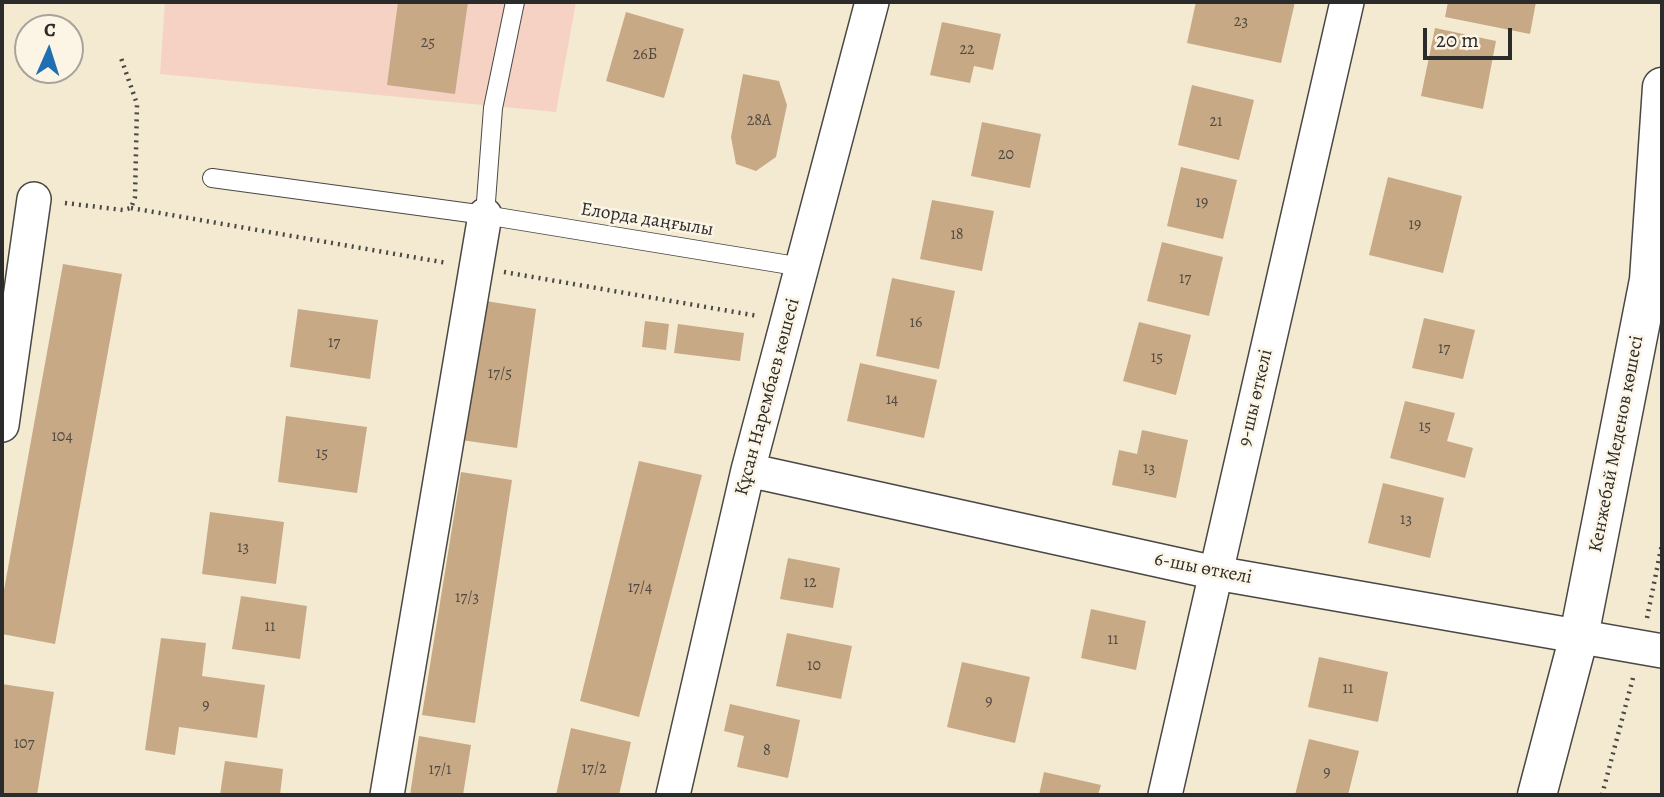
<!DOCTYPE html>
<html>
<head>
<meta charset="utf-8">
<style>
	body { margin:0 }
	#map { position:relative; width:1664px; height:797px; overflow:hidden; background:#f4ead1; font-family:Alegreya,serif }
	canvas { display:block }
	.frame { position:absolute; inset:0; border:4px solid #2b2b2b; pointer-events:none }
	.north { position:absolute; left:14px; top:14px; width:70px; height:70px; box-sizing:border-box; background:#fcf5e5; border:2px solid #a8a49b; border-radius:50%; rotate:3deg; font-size:19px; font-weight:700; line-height:28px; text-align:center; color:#2b2b2b }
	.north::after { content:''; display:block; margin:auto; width:24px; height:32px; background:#1f6fb2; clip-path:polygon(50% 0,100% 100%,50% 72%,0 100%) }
	.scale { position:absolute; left:1423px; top:28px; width:89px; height:32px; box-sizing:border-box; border:4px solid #2b2b2b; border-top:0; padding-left:9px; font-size:21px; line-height:24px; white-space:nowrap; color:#2b2b2b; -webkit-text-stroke:5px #fcf5e5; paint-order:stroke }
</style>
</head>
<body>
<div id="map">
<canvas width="1664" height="797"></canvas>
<div class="frame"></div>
<div class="north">С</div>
<div class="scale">20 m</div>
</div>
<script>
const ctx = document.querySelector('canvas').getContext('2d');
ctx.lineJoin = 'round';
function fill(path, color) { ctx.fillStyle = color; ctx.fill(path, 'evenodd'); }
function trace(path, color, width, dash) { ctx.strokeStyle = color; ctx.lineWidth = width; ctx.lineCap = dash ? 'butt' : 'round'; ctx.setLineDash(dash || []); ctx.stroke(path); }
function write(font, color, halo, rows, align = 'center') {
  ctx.font = font + ' Alegreya,serif'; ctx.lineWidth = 5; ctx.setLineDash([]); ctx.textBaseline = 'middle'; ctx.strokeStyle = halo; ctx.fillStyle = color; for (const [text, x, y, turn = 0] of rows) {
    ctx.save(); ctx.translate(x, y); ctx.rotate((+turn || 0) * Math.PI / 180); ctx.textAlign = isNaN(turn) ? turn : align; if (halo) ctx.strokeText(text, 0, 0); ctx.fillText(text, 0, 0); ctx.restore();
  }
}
fill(new Path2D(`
	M 165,2 L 576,2 L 556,112 L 160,74 Z`), '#f5d2c3');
fill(new Path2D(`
	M 398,2 L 468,2 L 455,94 L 387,85 Z
	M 1196,2 L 1295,2 L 1281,63 L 1187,43 Z
	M 1448,2 L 1536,2 L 1530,34 L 1445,17 Z
	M 626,12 L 684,29 L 664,98 L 606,81 Z
	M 942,22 L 1001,34 L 993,70 L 974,66 L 970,83 L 930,75 Z
	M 1435,28 L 1496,41 L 1483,109 L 1421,96 Z
	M 743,74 L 779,81 L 787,105 L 776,157 L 756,171 L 736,164 L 731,137 Z
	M 1192,85 L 1254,100 L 1239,160 L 1178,145 Z
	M 982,122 L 1041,134 L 1030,188 L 971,176 Z
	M 1181,167 L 1237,180 L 1223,239 L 1167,226 Z
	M 1388,177 L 1462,196 L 1443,273 L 1369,255 Z
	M 932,200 L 994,211 L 982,271 L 920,259 Z
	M 1162,242 L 1223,257 L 1209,316 L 1147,301 Z
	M 63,264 L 122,274 L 55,644 L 2,634 L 2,601 Z
	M 892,278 L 955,291 L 939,369 L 876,356 Z
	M 486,301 L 536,309 L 517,448 L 461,440 Z
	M 298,309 L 378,320 L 370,379 L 290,367 Z
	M 1424,318 L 1475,330 L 1463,379 L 1412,368 Z
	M 645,321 L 669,324 L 666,350 L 642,347 Z
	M 1139,322 L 1191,335 L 1176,395 L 1123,381 Z
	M 678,324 L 744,333 L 740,361 L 674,353 Z
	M 860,363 L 937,380 L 924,438 L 847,421 Z
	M 1405,401 L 1455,413 L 1447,441 L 1473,448 L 1465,478 L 1390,458 Z
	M 286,416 L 367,427 L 357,493 L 278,482 Z
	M 1142,430 L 1188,440 L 1176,498 L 1112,485 L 1119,450 L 1137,454 Z
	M 639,461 L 702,475 L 639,717 L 580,701 Z
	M 461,472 L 512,480 L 475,723 L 422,715 Z
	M 1383,483 L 1444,498 L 1430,558 L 1368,543 Z
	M 210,512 L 284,522 L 276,584 L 202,574 Z
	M 788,558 L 840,568 L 833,608 L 780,599 Z
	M 241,596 L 307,606 L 300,659 L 232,649 Z
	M 1091,609 L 1146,621 L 1136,670 L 1081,658 Z
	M 787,633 L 852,646 L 841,699 L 776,686 Z
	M 161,638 L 206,643 L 202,676 L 265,685 L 257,738 L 179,727 L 175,755 L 145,750 Z
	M 1319,657 L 1388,672 L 1378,722 L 1308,707 Z
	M 962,662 L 1030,677 L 1015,743 L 947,727 Z
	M 2,684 L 54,692 L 37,795 L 2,795 Z
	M 730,704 L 800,720 L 788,778 L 737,767 L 744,736 L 724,731 Z
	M 571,728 L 631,742 L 619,795 L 556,795 Z
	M 419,736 L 471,745 L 463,795 L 410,795 Z
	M 1309,739 L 1359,751 L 1348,795 L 1295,795 Z
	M 225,761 L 283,769 L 280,795 L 220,795 Z
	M 1044,772 L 1101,785 L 1098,795 L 1039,795 Z`), '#c8a985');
const service = new Path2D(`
	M 212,178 L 485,215 L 802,267
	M 485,215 L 493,108 L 515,2`);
const minor = new Path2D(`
	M 2,425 L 34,199
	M 748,470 L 1216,573 L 1662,651
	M 387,795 L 485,215
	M 673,795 L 748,470 L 872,2
	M 1165,795 L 1347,2`);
const tertiary = new Path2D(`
	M 1537,795 L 1579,636 L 1649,280 L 1662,87`);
trace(service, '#494844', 20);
trace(minor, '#494844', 36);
trace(tertiary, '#494844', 41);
trace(new Path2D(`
	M 65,203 L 123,210 L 131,208 L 135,197 L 137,104 L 120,55
	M 131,208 L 447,263
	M 504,272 L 758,316
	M 1647,618 L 1662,544
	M 1602,795 L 1633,678`), '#494844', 4.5, [2, 5]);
trace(service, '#fff', 18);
trace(minor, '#fff', 33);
trace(tertiary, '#fff', 38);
write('16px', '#524a42', null, [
	["23",1241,22],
	["25",428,43],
	["22",967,50],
	["26Б",645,55],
	["28А",759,121],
	["21",1216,122],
	["20",1006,155],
	["19",1202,203],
	["19",1415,225],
	["18",957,235],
	["17",1185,279],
	["16",916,323],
	["17",334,343],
	["17",1444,349],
	["15",1157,358],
	["17/5",500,374],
	["14",892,400],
	["15",1425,427],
	["104",62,437],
	["15",322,454],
	["13",1149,469],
	["13",1406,520],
	["13",243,548],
	["12",810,583],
	["17/4",640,588],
	["17/3",467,598],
	["11",270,627],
	["11",1113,640],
	["10",814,666],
	["11",1348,689],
	["9",989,702],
	["9",206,706],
	["107",24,744],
	["8",767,751],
	["17/2",594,769],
	["17/1",440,770],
	["9",1327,773]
]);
write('19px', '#2b2b2b', '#fcf5e5', [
	["Елорда даңғылы",647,220,9],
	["Құсан Нарембаев көшесі",768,397,-75],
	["9-шы өткелі",1256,398,-77],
	["Кенжебай Меденов көшесі",1617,444,-79],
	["6-шы өткелі",1203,569,11]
]);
</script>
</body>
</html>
